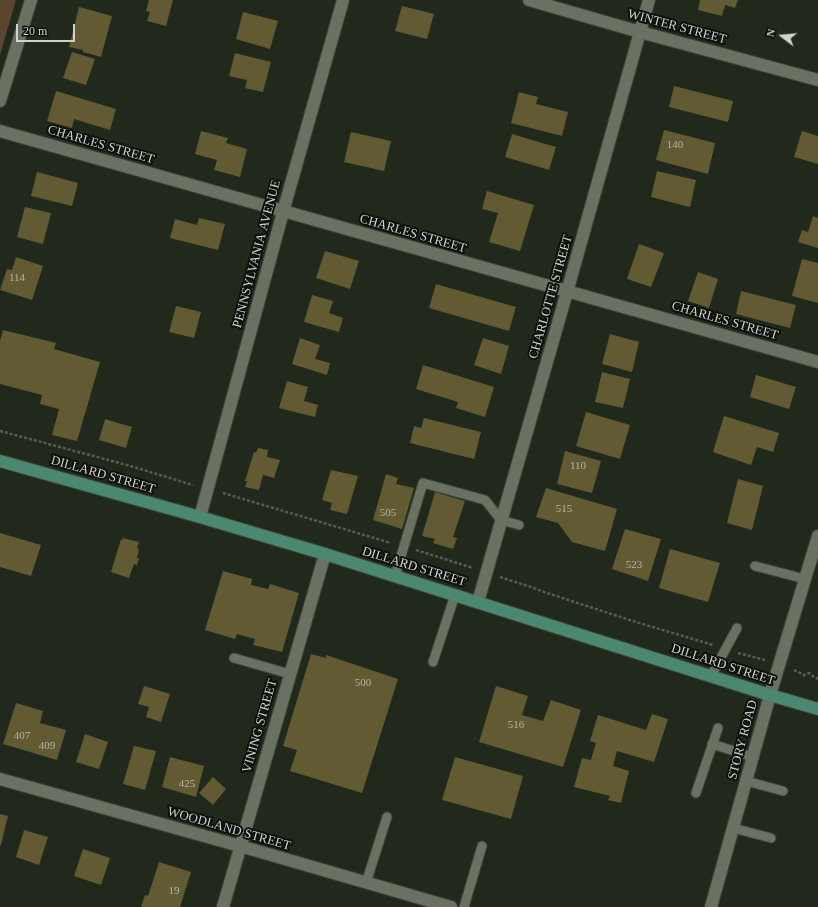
<!DOCTYPE html>
<html>
<head>
<meta charset="utf-8">
<style>
	body { margin:0 }
	#map { position:relative; width:818px; height:907px; overflow:hidden; background:#21291c; font-family:Georgia,serif }
	canvas { display:block }
	.north { position:absolute; left:762px; top:16px; width:40px; height:40px; -webkit-text-stroke:3px #0d100b; paint-order:stroke; rotate:286deg; font-size:11px; font-weight:700; line-height:16px; text-align:center; color:#ced3cb }
	.north::after { content:''; display:block; margin:auto; width:14px; height:18px; background:#ced3cb; clip-path:polygon(50% 0,100% 100%,50% 72%,0 100%) }
	.scale { position:absolute; left:16px; top:24px; width:59px; height:18px; box-sizing:border-box; border:2px solid #ced3cb; border-top:0; padding-left:5px; font-size:12px; line-height:14px; white-space:nowrap; color:#ced3cb; -webkit-text-stroke:3px #0d100b; paint-order:stroke }
</style>
</head>
<body>
<div id="map">
<canvas width="818" height="907"></canvas>
<div class="north">N</div>
<div class="scale">20 m</div>
</div>
<script>
const ctx = document.querySelector('canvas').getContext('2d');
ctx.lineJoin = 'round';
function fill(path, color) { ctx.fillStyle = color; ctx.fill(path, 'evenodd'); }
function trace(path, color, width, dash) { ctx.strokeStyle = color; ctx.lineWidth = width; ctx.lineCap = dash ? 'butt' : 'round'; ctx.setLineDash(dash || []); ctx.stroke(path); }
function write(font, color, halo, rows, align = 'center') {
  ctx.font = font + ' Georgia,serif'; ctx.lineWidth = 4; ctx.setLineDash([]); ctx.textBaseline = 'middle'; ctx.strokeStyle = halo; ctx.fillStyle = color; for (const [text, x, y, turn = 0] of rows) {
    ctx.save(); ctx.translate(x, y); ctx.rotate((+turn || 0) * Math.PI / 180); ctx.textAlign = isNaN(turn) ? turn : align; if (halo) ctx.strokeText(text, 0, 0); ctx.fillText(text, 0, 0); ctx.restore();
  }
}
fill(new Path2D(`
	M 0,0 L 16,0 L 0,55 Z`), '#5a4531');
fill(new Path2D(`
	M 149,0 L 173,0 L 166,26 L 147,21 L 150,12 L 146,11 Z
	M 700,0 L 738,0 L 735,8 L 725,5 L 722,16 L 698,10 Z
	M 402,6 L 434,14 L 427,39 L 395,31 Z
	M 79,7 L 112,16 L 101,57 L 83,52 L 83,50 L 69,47 Z
	M 243,12 L 278,21 L 270,49 L 236,39 Z
	M 72,52 L 95,59 L 86,85 L 63,78 Z
	M 235,53 L 271,62 L 263,92 L 245,88 L 247,80 L 229,76 Z
	M 674,86 L 733,101 L 728,122 L 669,107 Z
	M 56,91 L 116,109 L 110,130 L 74,119 L 72,128 L 47,121 Z
	M 519,92 L 538,97 L 536,104 L 568,112 L 562,136 L 511,123 Z
	M 664,130 L 715,143 L 708,174 L 656,160 Z
	M 201,131 L 228,138 L 226,143 L 247,149 L 240,177 L 214,170 L 217,160 L 195,154 Z
	M 802,131 L 818,136 L 818,164 L 794,157 Z
	M 351,132 L 391,141 L 384,171 L 344,162 Z
	M 512,134 L 556,147 L 549,170 L 505,157 Z
	M 657,171 L 696,180 L 690,207 L 651,197 Z
	M 37,172 L 78,183 L 72,206 L 31,196 Z
	M 487,191 L 534,205 L 520,251 L 489,242 L 498,213 L 482,209 Z
	M 25,207 L 51,213 L 43,244 L 17,237 Z
	M 813,216 L 818,218 L 818,248 L 798,242 L 802,230 L 808,232 Z
	M 199,218 L 225,224 L 218,250 L 170,238 L 175,219 L 197,225 Z
	M 639,244 L 664,253 L 651,287 L 627,279 Z
	M 325,251 L 359,261 L 350,289 L 316,278 Z
	M 16,257 L 43,266 L 32,300 L 0,290 L 7,269 L 12,270 Z
	M 802,259 L 818,263 L 818,303 L 792,296 Z
	M 698,272 L 718,279 L 709,308 L 688,301 Z
	M 436,284 L 516,307 L 509,331 L 429,308 Z
	M 741,291 L 796,305 L 790,328 L 736,314 Z
	M 312,295 L 333,301 L 329,313 L 343,318 L 339,332 L 304,322 Z
	M 176,306 L 201,312 L 194,338 L 169,332 Z
	M 3,330 L 56,343 L 54,349 L 100,362 L 77,441 L 52,435 L 59,409 L 40,404 L 42,395 L 0,384 L 0,341 Z
	M 610,334 L 639,342 L 632,372 L 602,364 Z
	M 300,338 L 320,345 L 315,359 L 330,363 L 327,375 L 292,364 Z
	M 483,338 L 509,346 L 501,374 L 474,365 Z
	M 423,365 L 494,387 L 485,417 L 456,408 L 458,402 L 416,389 Z
	M 602,372 L 630,379 L 623,408 L 595,402 Z
	M 756,375 L 796,387 L 789,409 L 750,397 Z
	M 287,381 L 308,387 L 304,401 L 318,405 L 315,417 L 279,408 Z
	M 586,412 L 630,425 L 620,459 L 576,446 Z
	M 724,416 L 779,433 L 773,452 L 757,447 L 751,465 L 713,452 Z
	M 424,418 L 481,432 L 474,459 L 410,443 L 414,426 L 421,428 Z
	M 105,419 L 132,427 L 126,448 L 99,440 Z
	M 258,448 L 268,450 L 267,457 L 280,460 L 274,478 L 263,475 L 259,490 L 245,487 L 247,481 L 245,481 L 254,452 L 256,453 Z
	M 565,451 L 601,461 L 592,493 L 557,484 Z
	M 331,470 L 358,476 L 347,514 L 330,510 L 332,503 L 322,500 Z
	M 386,474 L 398,478 L 396,484 L 414,488 L 402,529 L 373,520 Z
	M 738,479 L 763,486 L 752,530 L 727,523 Z
	M 546,488 L 617,509 L 605,551 L 572,542 L 558,523 L 536,517 Z
	M 435,492 L 465,501 L 453,537 L 457,538 L 453,549 L 433,543 L 435,539 L 422,536 Z
	M 625,529 L 661,539 L 648,581 L 612,569 Z
	M 0,533 L 41,545 L 31,576 L 0,567 Z
	M 123,538 L 139,542 L 137,548 L 139,549 L 137,558 L 139,558 L 137,565 L 134,564 L 129,578 L 111,572 L 121,539 L 122,540 Z
	M 670,549 L 720,563 L 708,602 L 659,588 Z
	M 223,571 L 252,579 L 251,585 L 268,589 L 270,584 L 299,593 L 282,652 L 253,645 L 255,639 L 237,634 L 235,639 L 205,630 Z
	M 311,654 L 326,658 L 326,655 L 398,679 L 362,793 L 290,771 L 297,750 L 283,746 Z
	M 144,686 L 170,694 L 161,722 L 146,717 L 149,707 L 138,704 Z
	M 496,686 L 528,696 L 522,715 L 543,721 L 551,700 L 581,710 L 563,767 L 479,742 Z
	M 16,703 L 43,711 L 40,723 L 66,730 L 57,760 L 3,744 Z
	M 652,714 L 668,719 L 654,762 L 617,751 L 613,766 L 629,771 L 621,803 L 608,800 L 610,796 L 574,787 L 582,758 L 591,760 L 596,743 L 590,741 L 598,715 L 646,730 Z
	M 85,734 L 108,742 L 99,769 L 76,762 Z
	M 134,746 L 156,751 L 145,790 L 123,784 Z
	M 170,757 L 204,766 L 196,797 L 162,787 Z
	M 455,757 L 523,776 L 511,819 L 442,800 Z
	M 213,777 L 226,789 L 213,805 L 199,793 Z
	M 0,814 L 8,816 L 1,845 L 0,845 Z
	M 24,830 L 48,837 L 39,865 L 16,857 Z
	M 83,849 L 110,858 L 101,885 L 74,876 Z
	M 159,862 L 191,872 L 180,907 L 141,907 L 145,895 L 148,896 Z`), '#615a33');
const service = new Path2D(`
	M 755,566 L 805,579
	M 395,576 L 423,483 L 485,500 L 501,520 L 519,525
	M 234,658 L 290,674
	M 433,662 L 455,595
	M 711,676 L 737,628
	M 712,744 L 753,757
	M 746,781 L 783,791
	M 696,793 L 718,728
	M 733,828 L 771,838
	M 366,883 L 387,817
	M 464,907 L 482,846`);
const minor = new Path2D(`
	M 529,0 L 640,32 L 818,80
	M 0,101 L 31,0
	M 0,131 L 818,362
	M 200,517 L 283,212 L 343,0
	M 478,602 L 567,292 L 649,0
	M 0,779 L 240,846 L 451,907
	M 223,907 L 325,554`);
const tertiary = new Path2D(`
	M 711,907 L 770,695 L 818,536`);
const primary = new Path2D(`
	M 0,461 L 200,517 L 325,554 L 770,695 L 818,709`);
trace(service, '#3d4339', 11);
trace(minor, '#3d4339', 14);
trace(tertiary, '#3d4339', 14);
trace(primary, '#3d4339', 14);
trace(new Path2D(`
	M 0,431 L 127,465 L 193,485
	M 223,493 L 391,543
	M 416,550 L 473,568
	M 500,577 L 534,588 L 544,592 L 636,622 L 713,645
	M 738,653 L 765,660
	M 794,670 L 804,675 L 809,673 L 814,677 L 818,679`), '#565d52', 2.5, [3, 2]);
trace(service, '#687162', 9);
trace(minor, '#687162', 12);
trace(tertiary, '#687162', 12);
trace(primary, '#4b8870', 12);
write('11px', '#b3b5a5', null, [
	["140",675,145],
	["114",17,278],
	["110",578,466],
	["515",564,509],
	["505",388,513],
	["523",634,565],
	["500",363,683],
	["516",516,725],
	["407",22,736],
	["409",47,746],
	["425",187,784],
	["19",174,891]
]);
write('13px', '#ced3cb', '#0d100b', [
	["WINTER STREET",677,27,15],
	["CHARLES STREET",101,145,16],
	["CHARLES STREET",413,234,16],
	["PENNSYLVANIA AVENUE",257,254,-75],
	["CHARLOTTE STREET",551,297,-74],
	["CHARLES STREET",725,321,16],
	["DILLARD STREET",103,475,16],
	["DILLARD STREET",414,567,17],
	["DILLARD STREET",723,665,18],
	["VINING STREET",260,726,-74],
	["STORY ROAD",743,740,-75],
	["WOODLAND STREET",229,829,16]
]);
</script>
</body>
</html>
